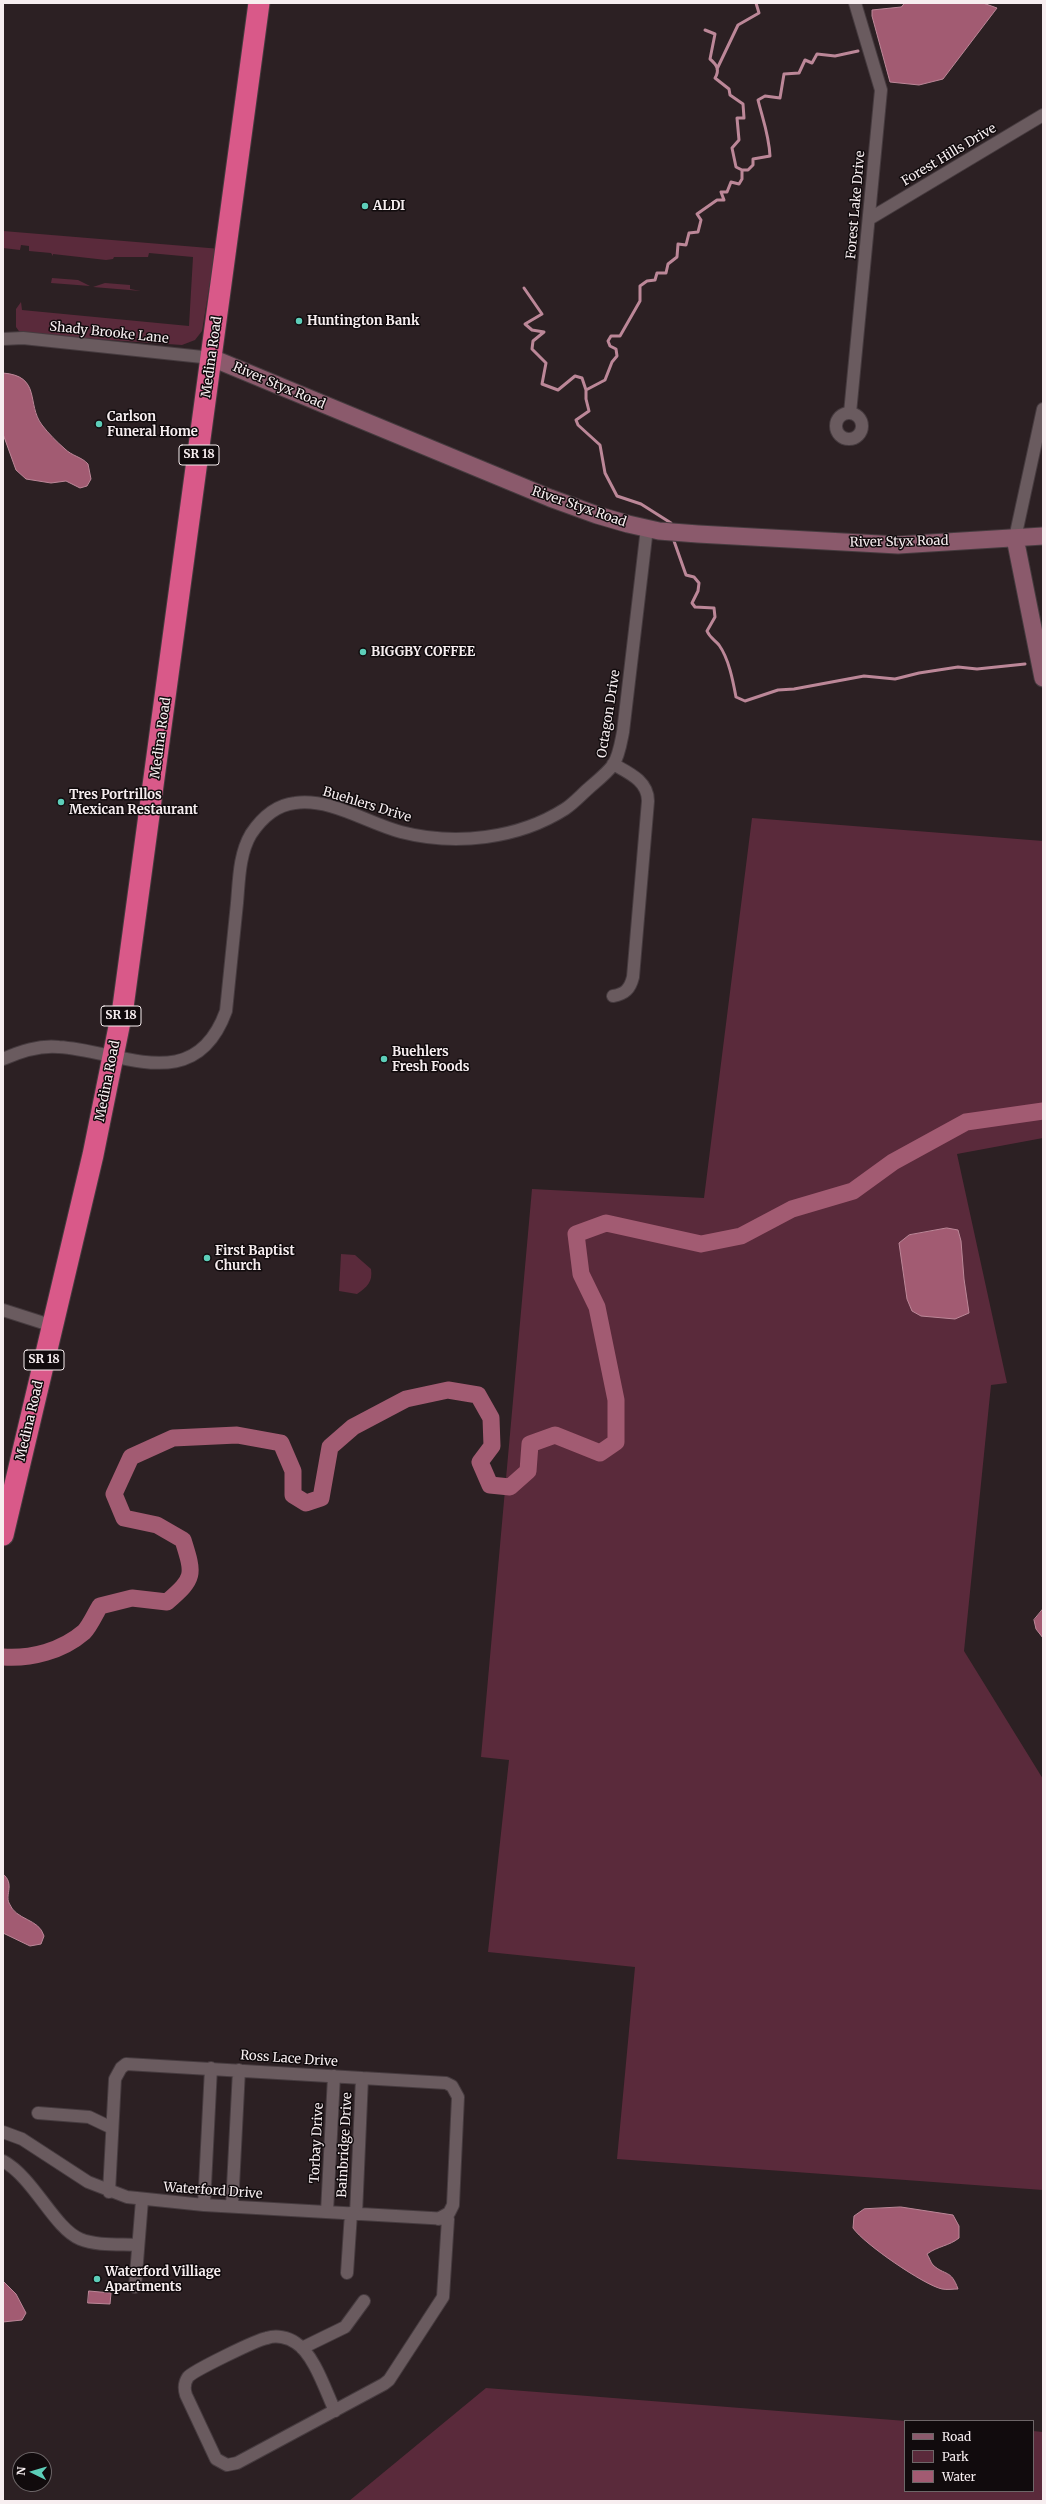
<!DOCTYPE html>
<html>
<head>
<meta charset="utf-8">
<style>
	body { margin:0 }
	#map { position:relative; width:1046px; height:2504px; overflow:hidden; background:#2c2023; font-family:Merriweather,serif }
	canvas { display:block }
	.frame { position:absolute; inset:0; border:4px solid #f7eef0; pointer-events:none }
	.legend { position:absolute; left:904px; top:2420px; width:130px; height:72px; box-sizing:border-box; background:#110b0d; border:1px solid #6d6668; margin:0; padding:5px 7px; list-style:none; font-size:12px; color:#f7eef0 }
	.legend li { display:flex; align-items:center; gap:8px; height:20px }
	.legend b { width:20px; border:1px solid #6d6668 }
	.north { position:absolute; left:12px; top:2452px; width:40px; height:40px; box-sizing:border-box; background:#110b0d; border:1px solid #6d6668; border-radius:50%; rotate:275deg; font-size:11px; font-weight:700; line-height:16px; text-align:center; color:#f7eef0 }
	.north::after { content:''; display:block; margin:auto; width:14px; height:18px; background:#5dceb9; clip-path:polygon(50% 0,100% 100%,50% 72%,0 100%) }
</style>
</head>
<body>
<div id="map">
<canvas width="1046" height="2504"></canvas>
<div class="frame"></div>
<ul class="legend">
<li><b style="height:5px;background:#8b5a6c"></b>Road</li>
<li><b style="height:11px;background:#5a2a3b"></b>Park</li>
<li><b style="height:11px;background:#a25b72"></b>Water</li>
</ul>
<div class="north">N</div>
</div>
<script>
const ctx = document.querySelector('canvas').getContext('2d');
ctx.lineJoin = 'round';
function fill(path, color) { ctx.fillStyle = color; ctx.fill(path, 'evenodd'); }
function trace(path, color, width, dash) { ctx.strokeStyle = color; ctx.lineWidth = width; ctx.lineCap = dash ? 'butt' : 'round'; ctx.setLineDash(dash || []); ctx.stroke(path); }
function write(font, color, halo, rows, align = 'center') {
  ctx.font = font + ' Merriweather,serif'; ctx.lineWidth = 3; ctx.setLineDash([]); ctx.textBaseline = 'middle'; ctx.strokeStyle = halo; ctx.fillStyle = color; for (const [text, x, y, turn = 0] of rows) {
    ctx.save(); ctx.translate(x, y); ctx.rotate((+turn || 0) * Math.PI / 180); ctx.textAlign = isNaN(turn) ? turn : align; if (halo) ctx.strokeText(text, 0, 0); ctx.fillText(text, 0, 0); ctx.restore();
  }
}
fill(new Path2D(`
	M 3,231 L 221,249 L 210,282 L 202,331 L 195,340 L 182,345 L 21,334 L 16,327 L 16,309 L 21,302 L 22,310 L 189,326 L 193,257 L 149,253 L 148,257 L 114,257 L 113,259 L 106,260 L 53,254 L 53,256 L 51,253 L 29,251 L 29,246 L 21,245 L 20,250 L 3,248 Z
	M 52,278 L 78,280 L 90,286 L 51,283 Z
	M 105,283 L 130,285 L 130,289 L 141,291 L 93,287 Z
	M 752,818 L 1043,841 L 1043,1138 L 957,1154 L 1007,1383 L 991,1385 L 964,1651 L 1043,1779 L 1043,2190 L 617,2159 L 635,1967 L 488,1952 L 509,1760 L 481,1757 L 532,1189 L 704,1198 Z
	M 341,1254 L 355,1255 L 371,1269 C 373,1282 367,1287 357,1294 L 339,1291 Z
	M 486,2388 L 906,2421 L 905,2491 L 1033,2491 L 1033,2431 L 1043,2432 L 1043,2501 L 349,2501 Z`), '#5a2a3b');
const water = new Path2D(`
	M 905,3 L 983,3 L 997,8 L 943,79 L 919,85 L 890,82 L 872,16 L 872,10 L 901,7 Z
	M 3,373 C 42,376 26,404 42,425 C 48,433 57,442 65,449 C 72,456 82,457 88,464 L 91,479 L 87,486 L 80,488 L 66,481 L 51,483 L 26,479 L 16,470 L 3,434 Z
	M 947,1228 L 958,1230 L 961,1241 L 964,1279 L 969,1313 L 955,1319 L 921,1316 L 912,1311 L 907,1299 L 899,1243 L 909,1235 Z
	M 1043,1609 L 1043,1638 L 1036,1629 L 1034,1620 Z
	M 3,1874 C 15,1884 5,1894 9,1903 C 16,1921 39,1918 44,1936 L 41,1944 L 30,1946 L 3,1933 Z
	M 901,2207 L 953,2215 L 959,2226 L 959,2238 C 949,2246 938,2246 927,2254 C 929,2257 931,2263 933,2265 C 945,2276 951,2269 958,2289 C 953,2289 947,2290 942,2289 C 924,2285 864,2244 853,2228 L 854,2216 L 864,2209 Z
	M 3,2281 L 16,2294 L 26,2313 L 22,2320 L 3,2322 Z
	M 89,2291 L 111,2293 L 110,2304 L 88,2303 Z`);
fill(water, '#a25b72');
trace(water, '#bc8798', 1);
trace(new Path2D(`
	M 705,30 L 715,34 L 710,59 C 717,65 720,70 715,78 L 729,89 L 730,95 L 743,104 L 744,118 L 737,118 L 739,140 L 732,148 L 736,167 L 742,170
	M 717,69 L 738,25 L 759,13 L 756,3
	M 524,288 L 542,314 L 525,324 L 532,330 L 544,332 L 533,341 L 532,349 L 546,363 L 542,384 L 558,390 L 575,376 L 582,378 L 586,390
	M 671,523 L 641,504 L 617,496 L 605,473 L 600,445 L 578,425 L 576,420 L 589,411 L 586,399 L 586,390 L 605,380 L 612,362 L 617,356 L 616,349 L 610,346 L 608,341 L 611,336 L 620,336 L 640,301 L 640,286 L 647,281 L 655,280 L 657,273 L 666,273 L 668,264 L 677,257 L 678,244 L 686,245 L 689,233 L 698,232 L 701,220 L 697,214 L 717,200 L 724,200 L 721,192 L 727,192 L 731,182 L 739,184 L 742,179 L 742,170 L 748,170 L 753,165 L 753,159 L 770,156 C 769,135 763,120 758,100 L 765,96 L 780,98 L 784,74 L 799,73 L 805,60 L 812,63 L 817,54 L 835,56 L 858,51
	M 674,541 L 686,575 L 694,577 L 699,583 L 698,591 L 692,603 L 695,607 L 714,608 L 715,617 L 707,631 C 710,638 715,640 719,645 C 729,659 733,681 736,697 L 745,701 L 778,690 L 794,689 L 864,676 L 895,679 L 919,673 L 958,667 L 977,669 L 1025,664`), '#bc8798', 3);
trace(new Path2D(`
	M 3,1657 C 31,1659 62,1651 84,1632 C 90,1626 95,1614 100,1606 L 132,1598 L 167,1602 C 195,1578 194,1575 183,1540 L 157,1525 L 124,1518 L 114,1494 L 131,1457 L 173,1438 L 237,1435 L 281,1443 L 293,1471 L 293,1495 L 306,1503 L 321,1498 L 330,1447 L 353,1427 L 406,1399 L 448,1390 L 478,1395 L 491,1418 L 492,1446 L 480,1462 L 490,1485 L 510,1487 L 528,1471 L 530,1444 L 555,1435 L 600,1453 L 616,1442 L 616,1400 L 597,1307 L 581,1274 L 576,1234 L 606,1223 L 701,1244 L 741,1236 L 792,1209 L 853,1191 L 893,1162 L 966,1122 L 1043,1111`), '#a25b72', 17);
const street = new Path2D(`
	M 869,219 L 1043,115
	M 3,339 L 23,338 L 212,358
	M 850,413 L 881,90 L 855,3
	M836 426a13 13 0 1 1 26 0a13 13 0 1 1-26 0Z
	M 1015,538 L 1043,409
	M 613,996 C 625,994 630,989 633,977 L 648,801 C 648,781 629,773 613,764
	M 3,1059 C 21,1051 39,1045 59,1047 C 122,1051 195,1097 226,1011 C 230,975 233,939 237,903 C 239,881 239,854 251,834 C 261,819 276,805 295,803 C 331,798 367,823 401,832 C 455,846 518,839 565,809 C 574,803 581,795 589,788 C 597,781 607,773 613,765 C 619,756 621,742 623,732 L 647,528
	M 3,1310 L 53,1326
	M 38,2113 L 89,2117 L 112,2128
	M 3,2132 L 22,2139 L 88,2182 L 127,2197 L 204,2205 L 448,2219 L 443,2297 L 389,2380 L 384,2384 L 237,2463 L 227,2465 L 216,2459 L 186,2395 C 184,2389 184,2383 188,2377 C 193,2371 256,2340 267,2338 C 276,2335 288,2337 296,2343 C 314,2354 326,2392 335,2411
	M 3,2161 C 34,2178 54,2228 80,2239 C 97,2246 120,2244 138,2245
	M 109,2192 L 115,2079 L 121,2068 L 126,2064 L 446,2083 L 452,2086 L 458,2097 L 453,2205 L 449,2213 L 438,2219
	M 204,2205 L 211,2068
	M 232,2206 L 239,2070
	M 327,2212 L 334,2076
	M 356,2214 L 362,2078
	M 347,2273 L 351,2213
	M 135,2287 L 142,2200
	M 302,2348 L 345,2327 L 364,2301`);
const secondary = new Path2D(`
	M 212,358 L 550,498 L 597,515 L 628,524 L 659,531 L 698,534 L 898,545 L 1043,536
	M 1015,538 L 1043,678`);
const highway = new Path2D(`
	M 3,1535 L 93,1155 L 123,1007 L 259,3`);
trace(street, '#463b3f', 14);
trace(secondary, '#463b3f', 19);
trace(highway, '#463b3f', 23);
trace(street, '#6a5b5f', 12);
trace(secondary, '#8b5a6c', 17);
trace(highway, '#d95989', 21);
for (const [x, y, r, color] of [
	[365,206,4,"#5dceb9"],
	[299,321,4,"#5dceb9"],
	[99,424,4,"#5dceb9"],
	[363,652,4,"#5dceb9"],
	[61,802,4,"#5dceb9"],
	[384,1059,4,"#5dceb9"],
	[207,1258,4,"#5dceb9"],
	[97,2279,4,"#5dceb9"]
]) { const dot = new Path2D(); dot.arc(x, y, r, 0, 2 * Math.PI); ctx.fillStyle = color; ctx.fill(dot); trace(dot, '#110b0d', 1.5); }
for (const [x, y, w] of [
	[199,455,40],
	[121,1016,40],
	[44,1360,40]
]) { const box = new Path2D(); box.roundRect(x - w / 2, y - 10, w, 20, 3); ctx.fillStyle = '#110b0d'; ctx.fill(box); trace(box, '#f7eef0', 1); }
write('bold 12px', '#f7eef0', null, [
	["SR 18",199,455],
	["SR 18",121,1016],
	["SR 18",44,1360]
]);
write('13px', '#f7eef0', '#110b0d', [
	["Forest Hills Drive",949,155,-31],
	["Forest Lake Drive",856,205,-85],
	["Shady Brooke Lane",109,333,6],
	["Medina Road",212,357,-82],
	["River Styx Road",279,386,23],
	["River Styx Road",579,507,19],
	["River Styx Road",899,542,-1],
	["Octagon Drive",609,714,-81],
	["Medina Road",161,738,-82],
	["Buehlers Drive",367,805,17],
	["Medina Road",108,1081,-79],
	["Medina Road",30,1421,-77],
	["Ross Lace Drive",289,2059,4],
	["Torbay Drive",317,2143,-87],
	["Bainbridge Drive",345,2145,-87],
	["Waterford Drive",213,2191,4]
]);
write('bold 13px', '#f7eef0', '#110b0d', [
	["ALDI",373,206],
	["Huntington Bank",307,321],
	["Carlson",107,417],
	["Funeral Home",107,432],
	["BIGGBY COFFEE",371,652],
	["Tres Portrillos",69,795],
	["Mexican Restaurant",69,810],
	["Buehlers",392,1052],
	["Fresh Foods",392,1067],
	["First Baptist",215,1251],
	["Church",215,1266],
	["Waterford Villiage",105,2272],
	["Apartments",105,2287]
], 'left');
</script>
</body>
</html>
